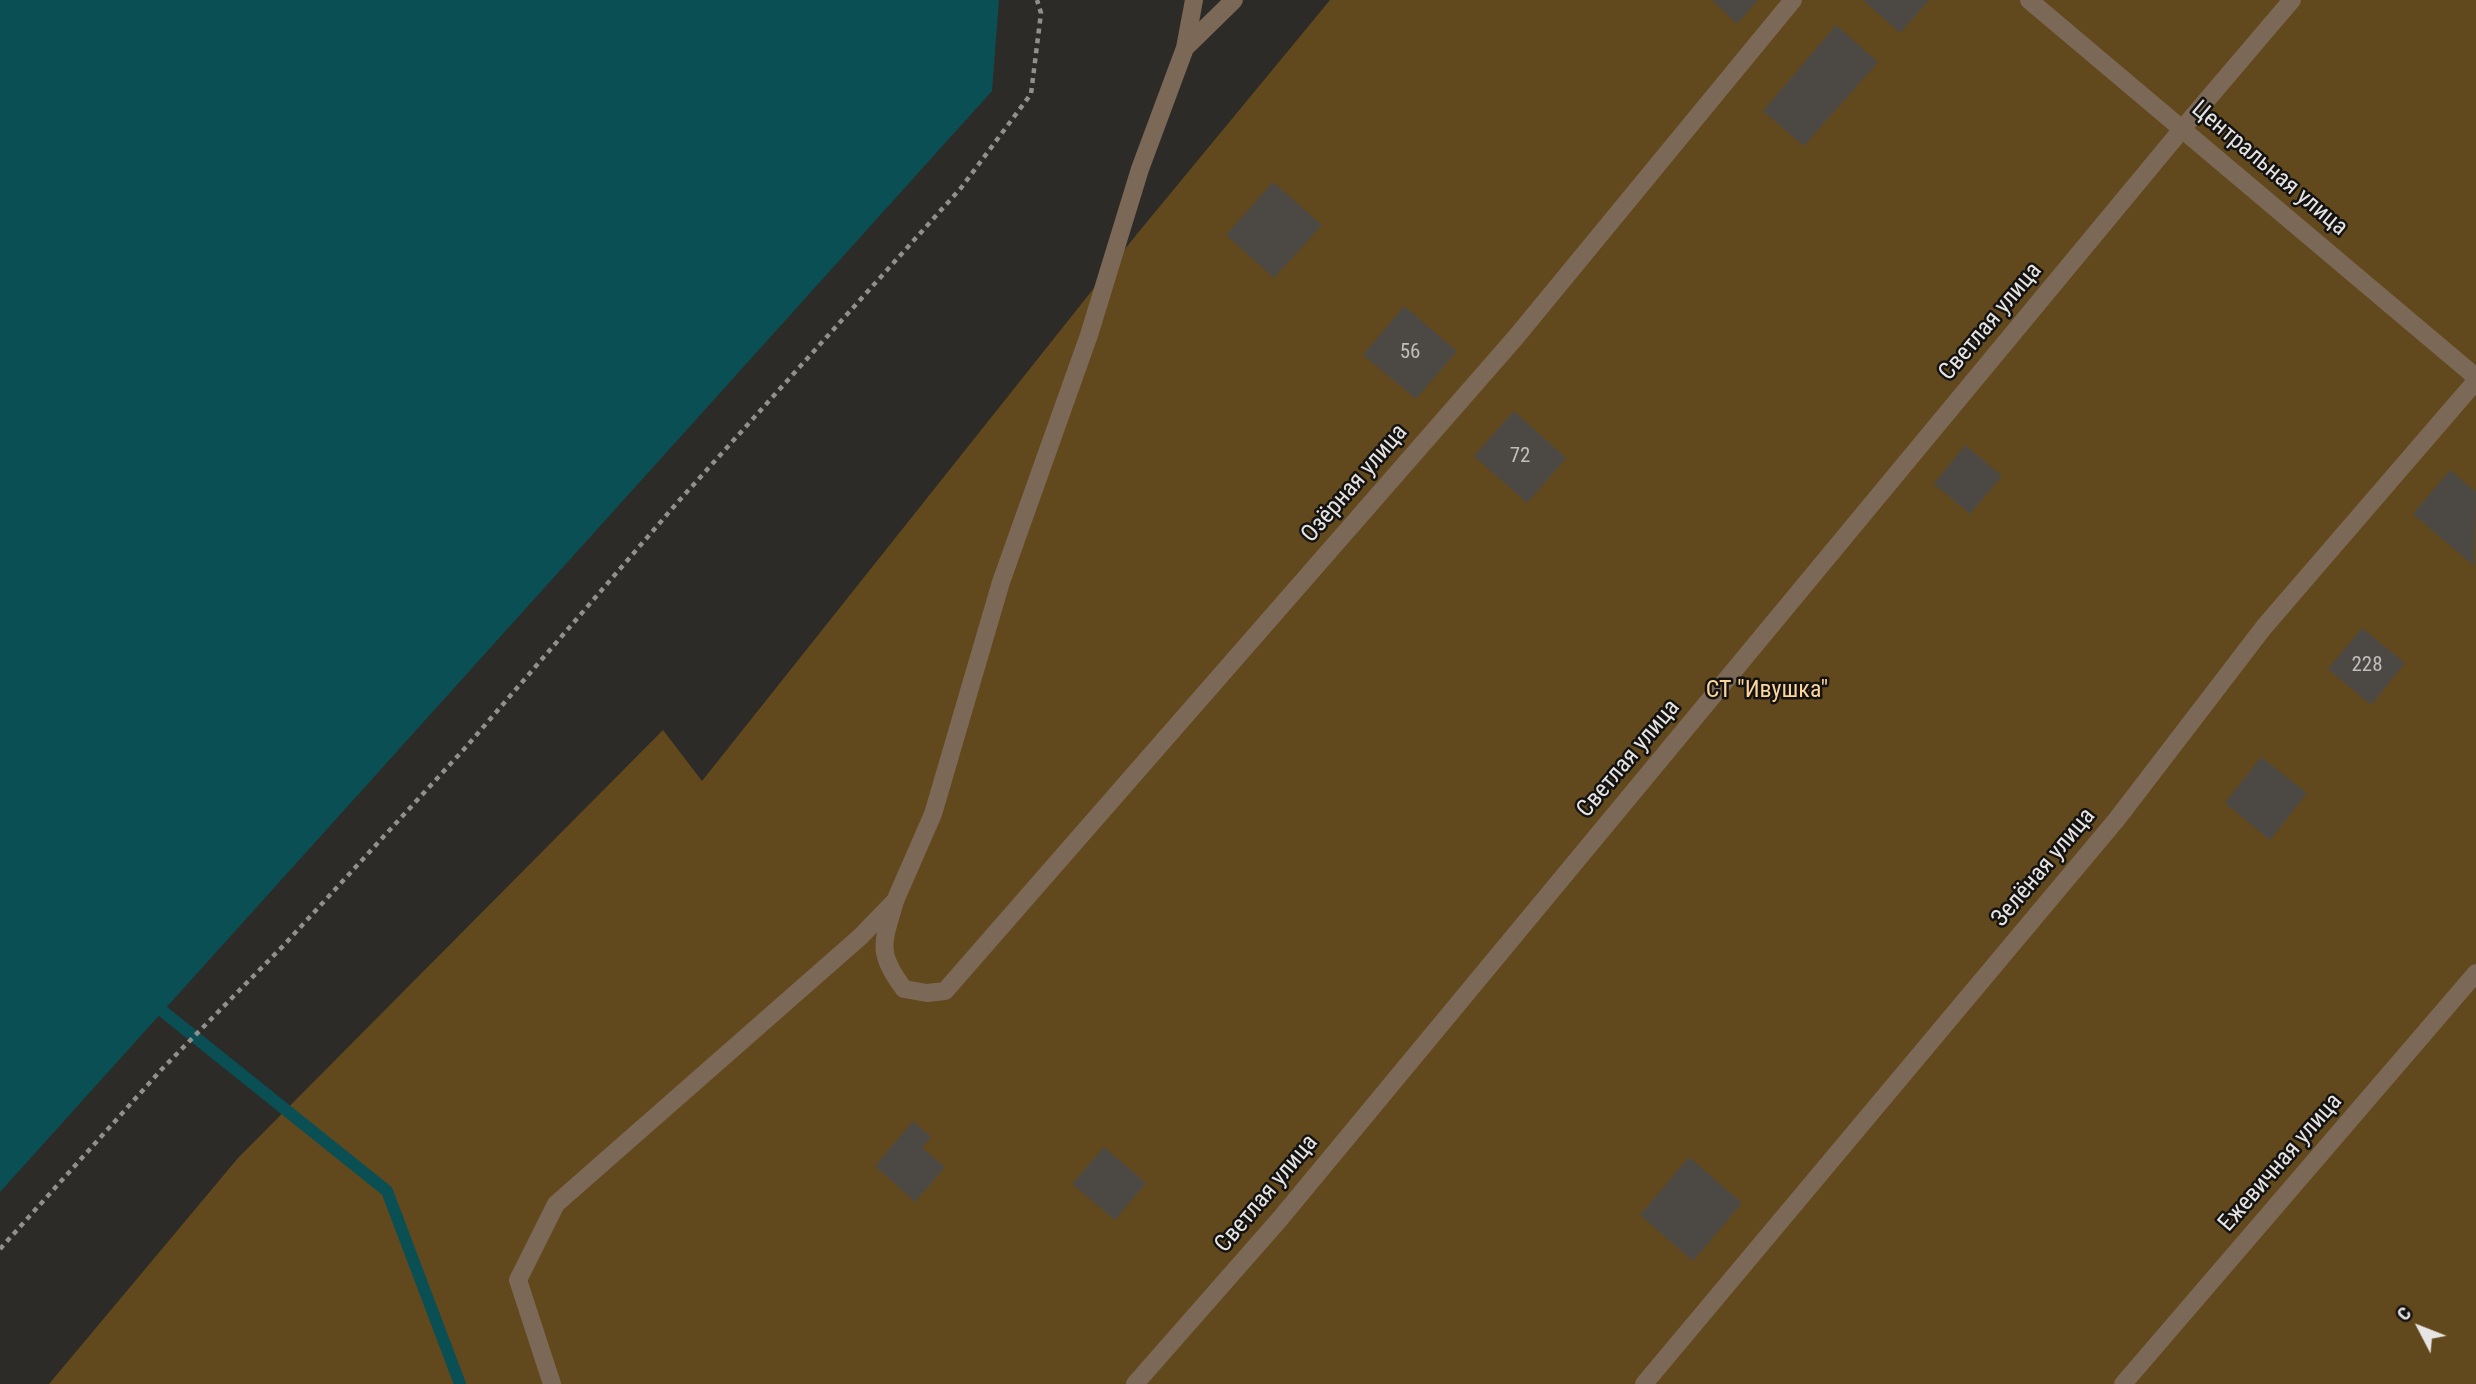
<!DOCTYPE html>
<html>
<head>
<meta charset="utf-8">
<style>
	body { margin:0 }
	#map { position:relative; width:2476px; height:1384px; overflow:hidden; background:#2d2b27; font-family:"Roboto Condensed",sans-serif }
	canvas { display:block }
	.north { position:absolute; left:2385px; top:1293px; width:70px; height:70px; -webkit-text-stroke:5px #141312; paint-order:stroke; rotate:312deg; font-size:19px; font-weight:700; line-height:28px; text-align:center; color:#e7e5e3 }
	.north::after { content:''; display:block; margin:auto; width:24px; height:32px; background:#e7e5e3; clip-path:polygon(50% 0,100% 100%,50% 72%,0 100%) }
</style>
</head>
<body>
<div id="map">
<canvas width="2476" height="1384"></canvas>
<div class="north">С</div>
</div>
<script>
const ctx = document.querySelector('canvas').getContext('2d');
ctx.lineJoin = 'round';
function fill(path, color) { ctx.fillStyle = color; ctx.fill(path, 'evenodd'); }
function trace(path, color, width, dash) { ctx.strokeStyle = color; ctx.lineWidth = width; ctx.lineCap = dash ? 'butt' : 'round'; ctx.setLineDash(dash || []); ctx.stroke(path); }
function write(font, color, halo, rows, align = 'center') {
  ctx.font = font + ' "Roboto Condensed",sans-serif'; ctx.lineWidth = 5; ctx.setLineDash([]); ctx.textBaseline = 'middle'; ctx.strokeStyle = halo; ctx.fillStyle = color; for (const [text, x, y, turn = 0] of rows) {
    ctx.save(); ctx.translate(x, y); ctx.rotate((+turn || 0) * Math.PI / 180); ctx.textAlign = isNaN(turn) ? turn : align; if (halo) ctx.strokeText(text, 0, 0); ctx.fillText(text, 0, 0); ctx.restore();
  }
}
fill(new Path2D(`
	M 1330,0 L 2476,0 L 2476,1384 L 49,1384 L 238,1158 L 663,730 L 702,781 L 1137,234 Z`), '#62481d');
fill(new Path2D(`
	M 0,0 L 999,0 L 992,91 L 0,1192 Z`), '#0a4f54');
trace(new Path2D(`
	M 150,1001 L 387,1191 L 460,1384`), '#0a4f54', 12);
fill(new Path2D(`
	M 1712,0 L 1758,0 L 1737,24 Z
	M 1863,0 L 1929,0 L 1900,33 Z
	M 1836,25 L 1878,62 L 1804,146 L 1763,111 Z
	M 1273,182 L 1322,225 L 1274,278 L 1226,235 Z
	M 1404,306 L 1457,351 L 1416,399 L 1363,355 Z
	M 1514,411 L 1566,458 L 1527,503 L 1474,456 Z
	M 1965,445 L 2002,476 L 1970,514 L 1934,484 Z
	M 2450,470 L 2476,492 L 2474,566 L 2413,514 Z
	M 2362,628 L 2405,663 L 2371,705 L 2328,669 Z
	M 2261,757 L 2307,793 L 2270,840 L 2225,803 Z
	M 913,1121 L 931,1137 L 922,1148 L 945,1167 L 915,1202 L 875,1166 Z
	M 1104,1147 L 1146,1183 L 1115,1220 L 1072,1184 Z
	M 1689,1157 L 1742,1203 L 1693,1261 L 1640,1215 Z`), '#4c4945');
trace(new Path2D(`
	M 0,1249 L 162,1069 L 284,945 L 466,747 L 677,503 L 961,188 L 1031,94 L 1041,13 L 1037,0`), '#92908d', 4.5, [5, 5]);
trace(new Path2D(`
	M 552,1384 L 518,1280 L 556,1204 L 860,937`), '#7b6856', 18);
trace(new Path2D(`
	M 1185,48 L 1234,0
	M 895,901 C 883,943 876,952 904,989 L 927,993 L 945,991 L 1516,337 L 1793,0
	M 860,937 L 895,901 L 933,814 L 1001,582 L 1089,335 L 1140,169 L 1185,48 L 1194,0
	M 1135,1384 L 1279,1220 L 2183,128 L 2292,0
	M 1644,1384 L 2117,819 L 2264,627 L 2476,381
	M 2123,1384 L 2476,973`), '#7b6856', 18);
trace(new Path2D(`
	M 2029,0 L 2476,377`), '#7b6856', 18);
write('21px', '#c0bebc', null, [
	["56",1410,353],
	["72",1520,457],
	["228",2367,666]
]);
write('24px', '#e7e5e3', '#141312', [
	["Центральная улица",2269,169,40],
	["Светлая улица",1991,322,-50],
	["Озёрная улица",1355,484,-49],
	["Светлая улица",1629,759,-50],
	["Зелёная улица",2044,868,-50],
	["Ежевичная улица",2281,1163,-49],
	["Светлая улица",1267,1194,-50]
]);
write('24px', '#fcd59a', '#141312', [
	["СТ \"Ивушка\"",1767,691]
]);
</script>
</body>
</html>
